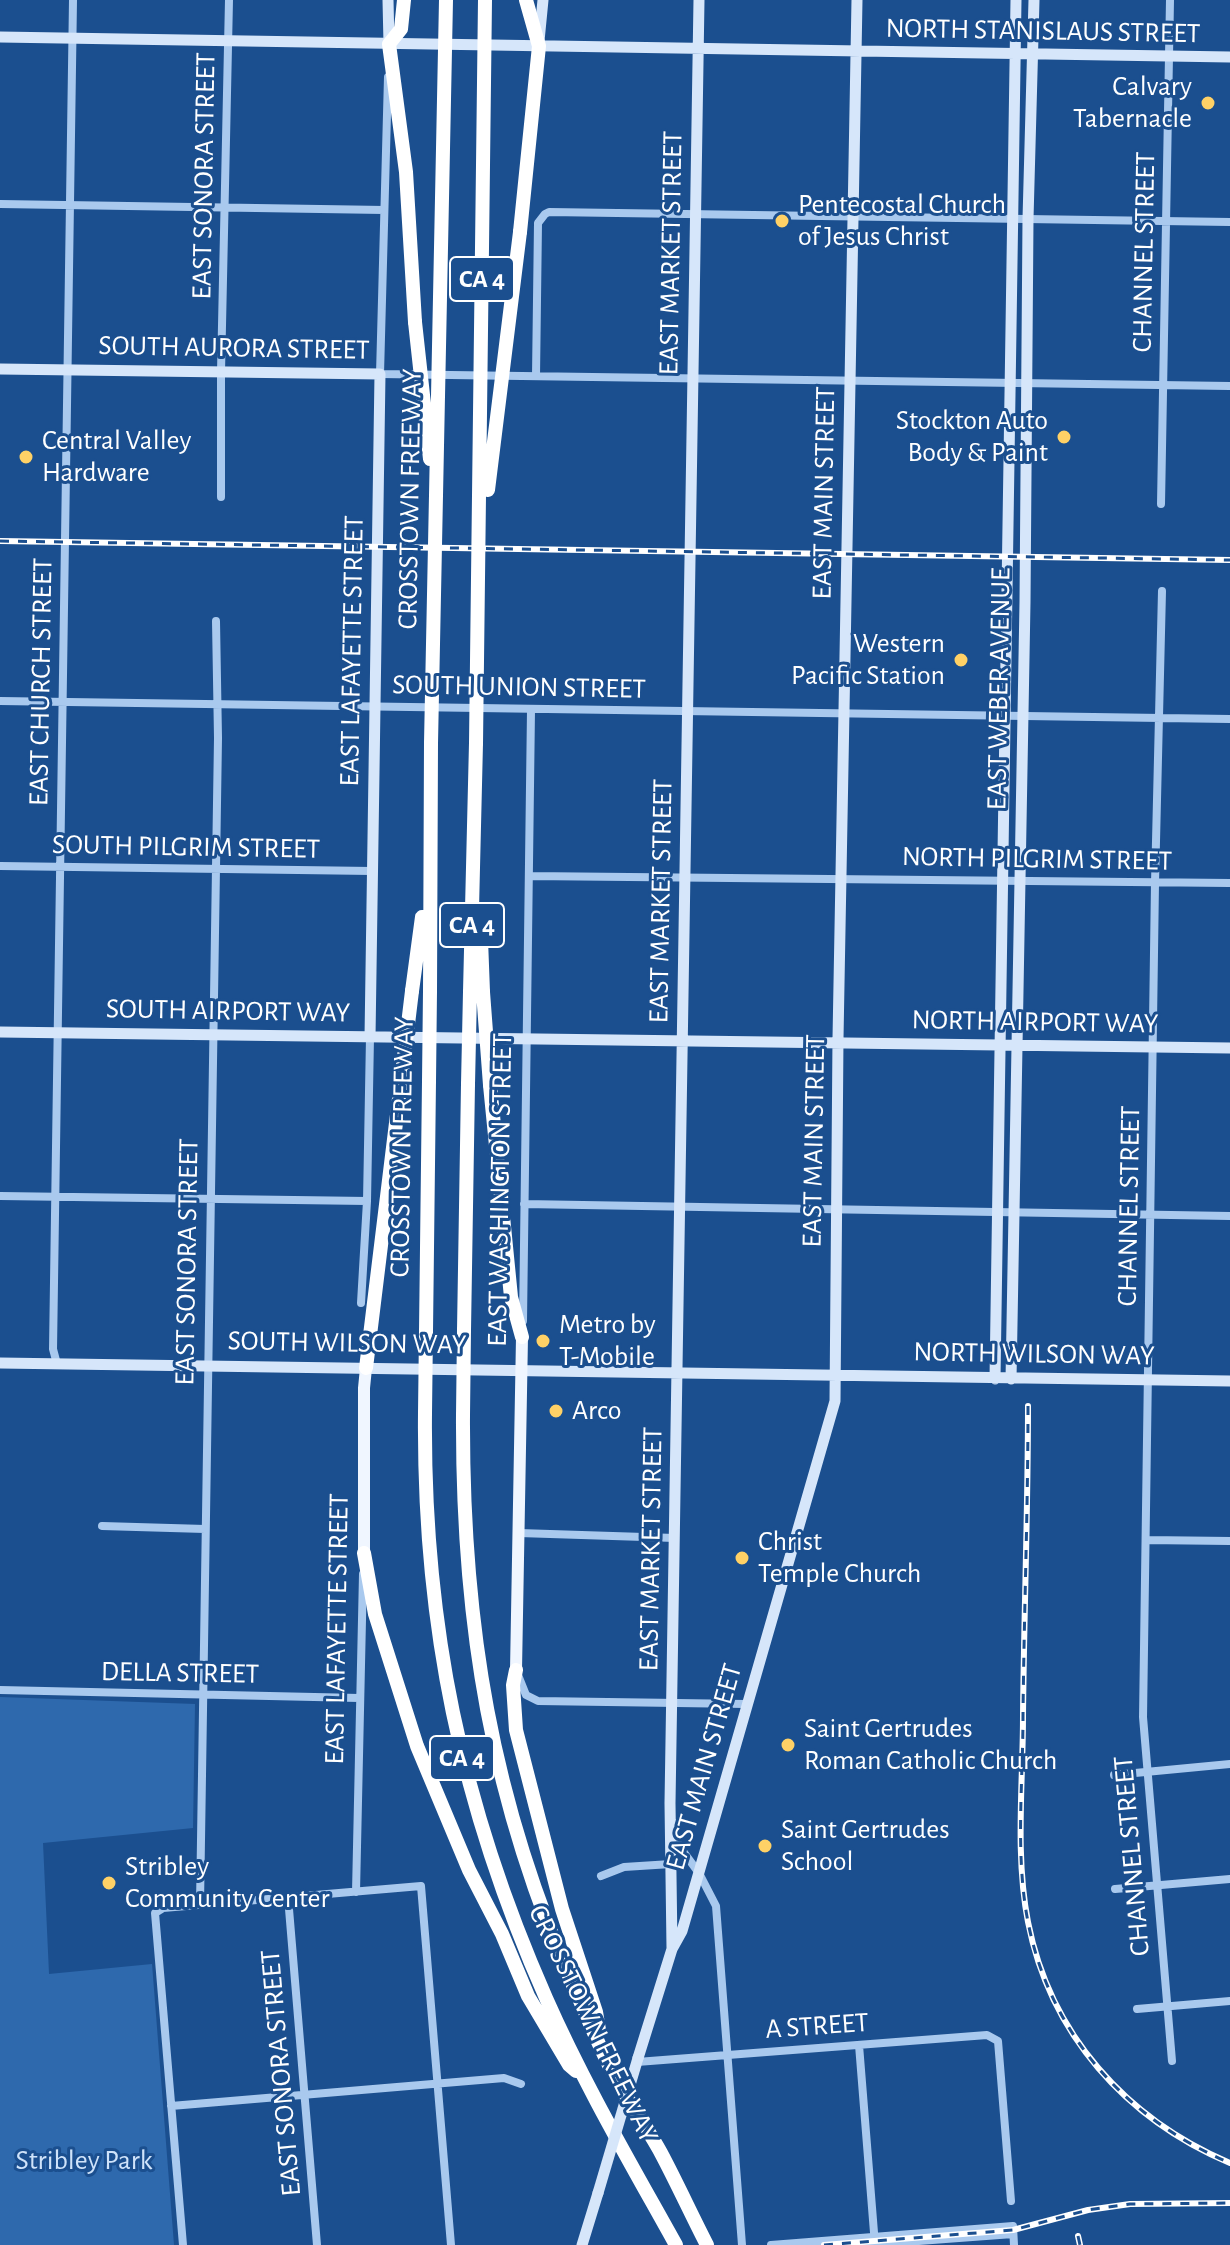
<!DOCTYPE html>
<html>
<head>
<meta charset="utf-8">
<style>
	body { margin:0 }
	canvas { display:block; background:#1b4f8f }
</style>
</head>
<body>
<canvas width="1230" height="2245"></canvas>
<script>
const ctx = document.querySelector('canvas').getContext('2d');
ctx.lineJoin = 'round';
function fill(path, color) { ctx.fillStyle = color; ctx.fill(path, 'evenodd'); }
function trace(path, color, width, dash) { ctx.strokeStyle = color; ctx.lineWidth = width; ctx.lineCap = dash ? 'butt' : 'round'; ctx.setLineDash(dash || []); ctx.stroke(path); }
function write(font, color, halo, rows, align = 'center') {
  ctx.font = font + ' "Alegreya Sans",sans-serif'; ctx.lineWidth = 6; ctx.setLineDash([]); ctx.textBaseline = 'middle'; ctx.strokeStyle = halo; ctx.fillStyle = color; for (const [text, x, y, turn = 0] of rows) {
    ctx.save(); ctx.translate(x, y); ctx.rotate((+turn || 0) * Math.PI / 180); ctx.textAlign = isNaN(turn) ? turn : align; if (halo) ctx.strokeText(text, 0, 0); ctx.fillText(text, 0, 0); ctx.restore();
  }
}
fill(new Path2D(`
	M 0,1697 L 195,1704 L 193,1828 L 43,1843 L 49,1974 L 152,1964 L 174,2245 L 0,2245 Z`), '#2e69ad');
trace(new Path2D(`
	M 388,77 L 380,374 L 1230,386
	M 0,204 L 384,210
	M 536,376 L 538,223 L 545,214 L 549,212 L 1230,222
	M 221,497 L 221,372 L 229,0
	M 1161,504 L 1170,0
	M 1162,591 L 1155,883 L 1143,1717 L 1172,2061
	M 0,701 L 1230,719
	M 0,866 L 372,871
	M 529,876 L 1230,883
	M 0,1196 L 367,1201
	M 524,1204 L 1230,1216
	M 361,1303 L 367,1201 L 370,1037
	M 523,1321 L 531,710
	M 57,1364 L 53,1349 L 73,0
	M 102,1526 L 205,1529
	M 519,1533 L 675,1538
	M 1146,1540 L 1230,1541
	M 518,1675 L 526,1695 L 538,1701 L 746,1704
	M 0,1690 L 359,1698
	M 1114,1775 L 1230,1764
	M 674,1823 L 679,1846 L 699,1873 L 716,1906 L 742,2245
	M 601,1876 L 624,1867 L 671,1864
	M 1115,1889 L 1230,1879
	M 356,1892 L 363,1574
	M 288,1897 L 317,2245
	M 200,1904 L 218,738 L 216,621
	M 1137,2009 L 1230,2001
	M 859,2045 L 875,2245
	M 637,2062 L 987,2035 L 998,2041 L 1011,2201
	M 171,2106 L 504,2078 L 521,2084
	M 183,2245 L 155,1913 L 163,1908 L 421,1886 L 451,2245
	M 771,2245 L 1013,2226 L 1014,2245
	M 865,2245 L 1013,2234`), '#a9c9ee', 8);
trace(new Path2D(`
	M 388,0 L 389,44
	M 0,37 L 1230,57
	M 539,41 L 543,0
	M 0,369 L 380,374 L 370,1037
	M 0,1032 L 1230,1048
	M 0,1363 L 1230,1381
	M 995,1379 L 1016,0
	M 1011,1379 L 1025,602 L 1028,219 L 1034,0
	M 672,1948 L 670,1803 L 699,0
	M 638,2058 L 672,1949 L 682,1931 L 835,1401 L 838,1038 L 857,0
	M 582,2245 L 598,2193`), '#d6e6fa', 11);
trace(new Path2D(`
	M 364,1553 L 364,1388 L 366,1368
	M 516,1670 L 522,1337`), '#f0f6ff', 12);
trace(new Path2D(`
	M 404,0 L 401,29 L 389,44 L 406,172 L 415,322
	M 520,232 L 539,46 L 526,0
	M 480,913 L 483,992
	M 412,991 L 422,917
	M 430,991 L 431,743
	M 470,992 L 476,743
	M 490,1085 L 511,1297 L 522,1337
	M 464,1330 L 468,1084
	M 426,1331 L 429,1081
	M 366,1368 L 401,1082
	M 425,1413 C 423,1623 461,1806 546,1998 C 583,2082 631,2164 676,2245
	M 463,1415 C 462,1623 491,1801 576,1992 C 588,2018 598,2044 611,2069 C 626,2098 645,2124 661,2153 C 677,2183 691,2214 707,2245
	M 364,1553 L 375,1614 L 417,1746 L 469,1870 L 502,1934 L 528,1996 L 569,2065 L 576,2071
	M 516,1670 L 513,1685 L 516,1730 L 562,1909 L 596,2012 L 599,2030`), '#fff', 14);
const rail = new Path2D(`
	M 0,541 L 1230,560
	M 1028,1406 C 1028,1509 1024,1612 1023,1716 C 1023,1784 1015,1855 1028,1922 C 1050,2034 1126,2119 1230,2163
	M 1078,2236 L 1080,2245
	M 824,2245 L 1013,2230 L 1088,2210 L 1130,2204 L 1230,2203`);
trace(rail, '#fff', 6);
trace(rail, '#1b4f8f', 3, [9]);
trace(new Path2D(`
	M 598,2193 L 638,2058`), '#d6e6fa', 11);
trace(new Path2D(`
	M 415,322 L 430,459
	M 488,490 L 520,232
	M 431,743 L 446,0
	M 476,743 L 485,0
	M 483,992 L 490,1085
	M 429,1081 L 430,991
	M 401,1082 L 412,991
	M 468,1084 L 470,992
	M 425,1413 L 426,1331
	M 463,1415 L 464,1330`), '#fff', 14);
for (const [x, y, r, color] of [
	[1208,103,8,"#ffd166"],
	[782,221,8,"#ffd166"],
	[1064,437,8,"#ffd166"],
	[26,457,8,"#ffd166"],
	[961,660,8,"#ffd166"],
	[543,1341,8,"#ffd166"],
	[556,1411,8,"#ffd166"],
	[742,1558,8,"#ffd166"],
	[788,1745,8,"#ffd166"],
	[765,1846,8,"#ffd166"],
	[109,1883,8,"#ffd166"]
]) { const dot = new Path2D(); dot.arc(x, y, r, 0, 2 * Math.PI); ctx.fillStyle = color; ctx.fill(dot); trace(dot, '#1b4f8f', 3); }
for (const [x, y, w] of [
	[482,279,64],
	[472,925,64],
	[462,1758,64]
]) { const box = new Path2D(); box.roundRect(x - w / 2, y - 22, w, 44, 6); ctx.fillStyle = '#1b4f8f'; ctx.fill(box); trace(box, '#fff', 2); }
write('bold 26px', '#fff', null, [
	["CA 4",482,279],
	["CA 4",472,925],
	["CA 4",462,1758]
]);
write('28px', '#fff', '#1b4f8f', [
	["NORTH STANISLAUS STREET",1043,31,1],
	["EAST SONORA STREET",204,176,-89],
	["CHANNEL STREET",1144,252,-89],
	["EAST MARKET STREET",671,253,-89],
	["SOUTH AURORA STREET",234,348,1],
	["EAST MAIN STREET",824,493,-89],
	["CROSSTOWN FREEWAY",410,499,-89],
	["EAST LAFAYETTE STREET",352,651,-89],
	["EAST CHURCH STREET",41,682,-89],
	["SOUTH UNION STREET",519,687,1],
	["EAST WEBER AVENUE",999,689,-89],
	["SOUTH PILGRIM STREET",186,847,1],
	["NORTH PILGRIM STREET",1037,859,1],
	["EAST MARKET STREET",661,901,-89],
	["SOUTH AIRPORT WAY",228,1011,1],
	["NORTH AIRPORT WAY",1035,1022,1],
	["EAST MAIN STREET",814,1141,-89],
	["CROSSTOWN FREEWAY",402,1147,-89],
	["EAST WASHINGTON STREET",500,1190,-89],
	["CHANNEL STREET",1129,1206,-89],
	["EAST SONORA STREET",187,1262,-89],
	["SOUTH WILSON WAY",347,1343,1],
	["NORTH WILSON WAY",1034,1354,1],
	["EAST MARKET STREET",651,1549,-89],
	["EAST LAFAYETTE STREET",337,1629,-89],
	["DELLA STREET",180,1673,1],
	["EAST MAIN STREET",704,1767,-74],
	["CHANNEL STREET",1132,1856,-95],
	["CROSSTOWN FREEWAY",593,2024,64],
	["A STREET",817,2026,-4],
	["EAST SONORA STREET",281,2073,-95]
]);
write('28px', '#fff', '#1b4f8f', [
	["Calvary",1192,87,"right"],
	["Tabernacle",1192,119,"right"],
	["Pentecostal Church",798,205],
	["of Jesus Christ",798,237],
	["Stockton Auto",1048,421,"right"],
	["Body & Paint",1048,453,"right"],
	["Central Valley",42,441],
	["Hardware",42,473],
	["Western",945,644,"right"],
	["Pacific Station",945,676,"right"],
	["Metro by",559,1325],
	["T-Mobile",559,1357],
	["Arco",572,1411],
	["Christ",758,1542],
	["Temple Church",758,1574],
	["Saint Gertrudes",804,1729],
	["Roman Catholic Church",804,1761],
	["Saint Gertrudes",781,1830],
	["School",781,1862],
	["Stribley",125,1867],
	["Community Center",125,1899]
], 'left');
write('28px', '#cfe3fa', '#1b4f8f', [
	["Stribley Park",84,2161]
]);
</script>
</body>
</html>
